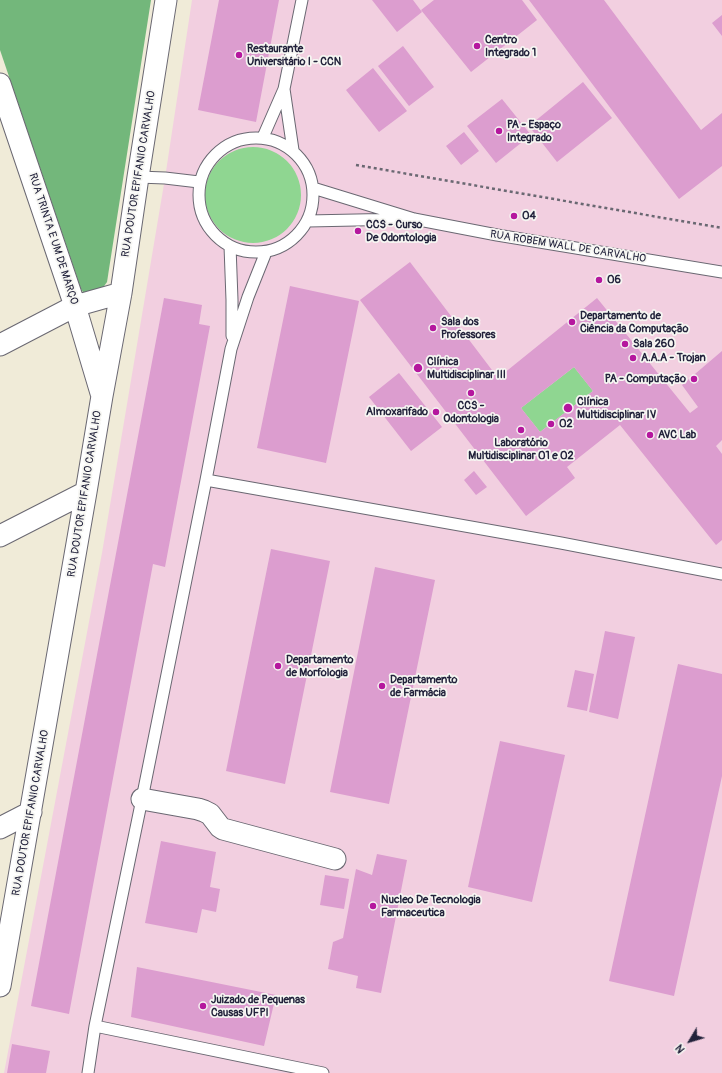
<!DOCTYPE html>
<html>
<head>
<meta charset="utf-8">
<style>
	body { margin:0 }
	#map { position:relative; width:722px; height:1073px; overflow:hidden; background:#f0ebd8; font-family:Pangolin,sans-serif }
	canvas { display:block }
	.north { position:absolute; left:670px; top:1021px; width:40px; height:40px; -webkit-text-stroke:3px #f6f6f2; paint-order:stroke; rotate:232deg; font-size:11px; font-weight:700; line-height:16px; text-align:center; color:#22223b }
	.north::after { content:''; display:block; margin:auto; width:14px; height:18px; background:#22223b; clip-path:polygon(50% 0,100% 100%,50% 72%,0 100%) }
</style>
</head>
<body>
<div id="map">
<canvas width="722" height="1073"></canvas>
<div class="north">N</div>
</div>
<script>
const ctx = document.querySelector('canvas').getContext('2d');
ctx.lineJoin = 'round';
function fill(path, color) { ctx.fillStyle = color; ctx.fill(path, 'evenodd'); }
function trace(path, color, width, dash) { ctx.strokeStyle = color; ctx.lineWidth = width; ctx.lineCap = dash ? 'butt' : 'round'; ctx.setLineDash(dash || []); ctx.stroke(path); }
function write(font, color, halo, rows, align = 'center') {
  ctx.font = font + ' Pangolin,sans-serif'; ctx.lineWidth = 3.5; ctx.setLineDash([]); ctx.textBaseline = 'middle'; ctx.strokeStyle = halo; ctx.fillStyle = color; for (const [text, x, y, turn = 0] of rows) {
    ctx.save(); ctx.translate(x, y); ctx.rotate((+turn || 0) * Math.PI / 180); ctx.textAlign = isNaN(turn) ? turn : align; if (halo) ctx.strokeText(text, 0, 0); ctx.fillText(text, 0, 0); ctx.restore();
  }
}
fill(new Path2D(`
	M 192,0 L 722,0 L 722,1073 L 4,1073 L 102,553 L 165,178 Z`), '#f2cfe0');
fill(new Path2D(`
	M205 195a48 48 0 1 1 96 0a48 48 0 1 1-96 0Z
	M 574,367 L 593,391 L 540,432 L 521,408 Z`), '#8fd691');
fill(new Path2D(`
	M 0,0 L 151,0 L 107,282 L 102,289 L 85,295 L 81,289 L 0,50 Z`), '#73b77b');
fill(new Path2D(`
	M 219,0 L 279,0 L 256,122 L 198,110 Z
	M 372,0 L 413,0 L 422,12 L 397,32 Z
	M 434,0 L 522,0 L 537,20 L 471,72 L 421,10 Z
	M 529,0 L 604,0 L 701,130 L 722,113 L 722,166 L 679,199 Z
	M 722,15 L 722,36 L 712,23 Z
	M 403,46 L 434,87 L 409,106 L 378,66 Z
	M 373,68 L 407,111 L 379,132 L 346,90 Z
	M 583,82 L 612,118 L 557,162 L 529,126 Z
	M 502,99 L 531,135 L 496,163 L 467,126 Z
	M 464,132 L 479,151 L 461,165 L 446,146 Z
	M 410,262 L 498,378 L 597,298 L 690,413 L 698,407 L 682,385 L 722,351 L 722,440 L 716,446 L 722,454 L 722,540 L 716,545 L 620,425 L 567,467 L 575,478 L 526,516 L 360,300 ZM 574,367 L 593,391 L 540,432 L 521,408 Z
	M 290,286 L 359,301 L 326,463 L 257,448 Z
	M 164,298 L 202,305 L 199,324 L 210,326 L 165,567 L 153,564 L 69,1014 L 31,1006 Z
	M 399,373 L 442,427 L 411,451 L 369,397 Z
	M 474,471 L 487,487 L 476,495 L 464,480 Z
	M 271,549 L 330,561 L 285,784 L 226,771 Z
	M 375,567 L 435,580 L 389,804 L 330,792 Z
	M 605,631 L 635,637 L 618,719 L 589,712 Z
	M 678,664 L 722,674 L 722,776 L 674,996 L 609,981 Z
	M 575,670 L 594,674 L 587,711 L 567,707 Z
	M 500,741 L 565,755 L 532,902 L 468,887 Z
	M 161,841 L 216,852 L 210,887 L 220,889 L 216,912 L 202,909 L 197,933 L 145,923 Z
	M 377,854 L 407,860 L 381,993 L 356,988 L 358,976 L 328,969 L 333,942 L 343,938 L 356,869 L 372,875 Z
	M 325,875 L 349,879 L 344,909 L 320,905 Z
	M 137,967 L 276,995 L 264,1046 L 131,1017 Z
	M 12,1044 L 50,1051 L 46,1073 L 7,1073 Z`), '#dc9dcf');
const service = new Path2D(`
	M 284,89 L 293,150
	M 263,137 L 284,89 L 302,0
	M199 195a57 57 0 1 1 114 0a57 57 0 1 1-114 0Z
	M 138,177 L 165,178 L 199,182
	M 313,188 L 414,219 L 497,235 L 722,272
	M 308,221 L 404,219
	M 230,246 L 232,300 L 232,336
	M 206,480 L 561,543 L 722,574
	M 95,1026 L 323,1073
	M 88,1073 L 95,1026 L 142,799 L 206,480 L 231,349 L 248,297 L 266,252`);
const minor = new Path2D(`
	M 0,84 L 75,306 L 101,393
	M 0,345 L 75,306 L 121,293
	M 0,536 L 86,492
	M 142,799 L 198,809 L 204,811 L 210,814 L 220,827 L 223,829 L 335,859
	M 0,828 L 31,812
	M 0,986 L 86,492 L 102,396 L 121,293 L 138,177 L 166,0`);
trace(service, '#6a6872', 13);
trace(minor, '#6a6872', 23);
trace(new Path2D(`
	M 356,165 L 722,228`), '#6a6872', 2.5, [3, 3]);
trace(service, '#fff', 11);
trace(minor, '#fff', 21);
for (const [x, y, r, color] of [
	[477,46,4,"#b5179e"],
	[239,55,4,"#b5179e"],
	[499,131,4,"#b5179e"],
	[514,216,4,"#b5179e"],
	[358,231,4,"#b5179e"],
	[599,280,4,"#b5179e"],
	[572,322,4,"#b5179e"],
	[433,328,4,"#b5179e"],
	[625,344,4,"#b5179e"],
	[633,358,4,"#b5179e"],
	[418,368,5,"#b5179e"],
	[694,379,4,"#b5179e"],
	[471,393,4,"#b5179e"],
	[568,408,5,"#b5179e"],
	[436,412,4,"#b5179e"],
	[551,424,4,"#b5179e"],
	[521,430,4,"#b5179e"],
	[650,435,4,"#b5179e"],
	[278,666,4,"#b5179e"],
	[382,686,4,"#b5179e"],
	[373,906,4,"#b5179e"],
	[203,1006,4,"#b5179e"]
]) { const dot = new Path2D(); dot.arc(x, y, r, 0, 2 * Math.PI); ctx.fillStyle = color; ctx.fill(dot); trace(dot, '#f6f6f2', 1.5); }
write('bold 11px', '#22223b', '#f6f6f2', [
	["Centro",485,40],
	["Integrado 1",485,53],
	["Restaurante",247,49],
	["Universitário I - CCN",247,62],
	["PA - Espaço",507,125],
	["Integrado",507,138],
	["04",522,216],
	["CCS - Curso",366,225],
	["De Odontologia",366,238],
	["06",607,280],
	["Departamento de",580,316],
	["Ciência da Computação",580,329],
	["Sala dos",441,322],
	["Professores",441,335],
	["Sala 260",633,344],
	["A.A.A - Trojan",641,358],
	["Clínica",427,362],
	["Multidisciplinar III",427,375],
	["PA - Computação",686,379,"right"],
	["Clínica",577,402],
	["Multidisciplinar IV",577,415],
	["CCS -",471,406,"center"],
	["Odontologia",471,419,"center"],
	["Almoxarifado",428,412,"right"],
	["02",559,424],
	["AVC Lab",658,435],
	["Laboratório",521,443,"center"],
	["Multidisciplinar 01 e 02",521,456,"center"],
	["Departamento",286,660],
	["de Morfologia",286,673],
	["Departamento",390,680],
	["de Farmácia",390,693],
	["Nucleo De Tecnologia",381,900],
	["Farmaceutica",381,913],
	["Juizado de Pequenas",211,1000],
	["Causas UFPI",211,1013]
], 'left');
write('11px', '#22223b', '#f6f6f2', [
	["RUA DOUTOR EPIFANIO CARVALHO",139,174,-81],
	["RUA TRINTA E UM DE MARÇO",53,239,72],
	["RUA ROBEM WALL DE CARVALHO",568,247,9],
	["RUA DOUTOR EPIFANIO CARVALHO",85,494,-81],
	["RUA DOUTOR EPIFANIO CARVALHO",31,813,-80]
]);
</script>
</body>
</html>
